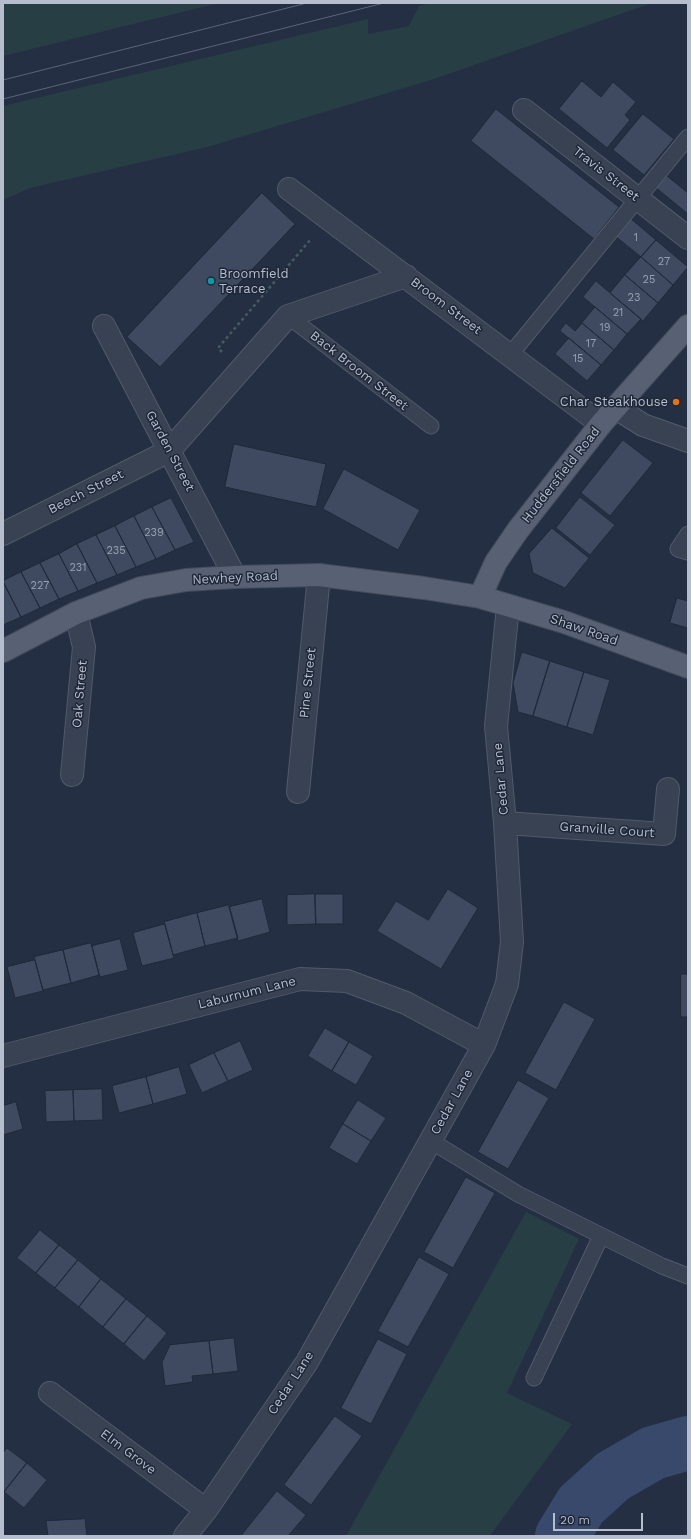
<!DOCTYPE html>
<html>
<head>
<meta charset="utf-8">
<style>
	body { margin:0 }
	#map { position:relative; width:691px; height:1539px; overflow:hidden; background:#252f43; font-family:"Work Sans",sans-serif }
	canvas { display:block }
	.frame { position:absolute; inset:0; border:4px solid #b6bdcc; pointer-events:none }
	.scale { position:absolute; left:553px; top:1513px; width:90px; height:18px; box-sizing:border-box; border:2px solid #b6bdcc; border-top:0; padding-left:5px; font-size:12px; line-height:14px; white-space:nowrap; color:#b6bdcc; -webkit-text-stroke:3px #1e2738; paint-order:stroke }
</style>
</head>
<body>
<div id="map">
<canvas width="691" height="1539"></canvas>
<div class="frame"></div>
<div class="scale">20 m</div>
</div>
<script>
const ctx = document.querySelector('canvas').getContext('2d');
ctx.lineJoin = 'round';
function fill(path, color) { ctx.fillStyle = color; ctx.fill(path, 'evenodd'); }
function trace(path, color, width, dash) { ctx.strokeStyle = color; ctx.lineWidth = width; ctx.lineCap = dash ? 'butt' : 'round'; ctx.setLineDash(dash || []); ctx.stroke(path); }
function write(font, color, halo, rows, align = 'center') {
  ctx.font = font + ' "Work Sans",sans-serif'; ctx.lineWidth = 3; ctx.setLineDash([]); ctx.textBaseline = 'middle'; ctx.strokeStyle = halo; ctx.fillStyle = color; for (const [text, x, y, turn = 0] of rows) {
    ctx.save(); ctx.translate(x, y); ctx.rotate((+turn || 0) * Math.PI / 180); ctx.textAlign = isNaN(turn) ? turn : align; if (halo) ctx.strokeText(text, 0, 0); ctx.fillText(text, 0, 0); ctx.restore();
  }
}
fill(new Path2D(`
	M 3,3 L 219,3 L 3,56 Z
	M 431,3 L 652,3 L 431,80 L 207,147 L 30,188 L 3,200 L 3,106 L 368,19 L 368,34 L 409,26 L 419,6 Z
	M 526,1212 L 579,1239 L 507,1393 L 572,1424 L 490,1536 L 346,1536 Z`), '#273e44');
trace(new Path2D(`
	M 562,1536 L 581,1505 L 613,1476 L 653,1453 L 688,1443`), '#38496b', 54);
const building = new Path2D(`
	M 582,81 L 601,97 L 613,82 L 636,102 L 625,115 L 630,120 L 607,148 L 559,109 Z
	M 496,109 L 619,207 L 594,239 L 471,141 Z
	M 643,114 L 674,139 L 644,175 L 613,150 Z
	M 666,175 L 688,193 L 688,214 L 655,187 Z
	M 262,193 L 295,224 L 160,367 L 127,337 Z
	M 630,218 L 656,240 L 641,257 L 615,236 Z
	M 656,240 L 688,267 L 673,285 L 641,257 Z
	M 641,257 L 673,285 L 658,303 L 625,275 Z
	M 625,275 L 658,303 L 643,321 L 610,293 Z
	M 596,281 L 641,319 L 627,334 L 583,297 Z
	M 595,307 L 627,334 L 614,350 L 582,323 Z
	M 566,323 L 575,331 L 582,323 L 614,350 L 601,365 L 560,331 Z
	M 569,338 L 601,365 L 587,381 L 555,354 Z
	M 623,440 L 653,463 L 610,516 L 581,493 Z
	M 234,444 L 326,464 L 316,507 L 225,487 Z
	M 344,469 L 420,510 L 398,550 L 323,509 Z
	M 580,497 L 615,525 L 590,555 L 556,528 Z
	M 171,498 L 194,542 L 175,550 L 152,507 Z
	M 152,507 L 175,550 L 156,559 L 134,516 Z
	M 134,516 L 156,559 L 136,567 L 115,526 Z
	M 115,526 L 136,567 L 117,575 L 96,535 Z
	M 552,528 L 589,558 L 565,588 L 533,573 L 529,554 Z
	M 96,535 L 117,575 L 97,583 L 77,544 Z
	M 77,544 L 97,583 L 78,591 L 59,554 Z
	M 59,554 L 78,591 L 59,599 L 40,563 Z
	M 40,563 L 59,599 L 40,608 L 21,572 Z
	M 21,572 L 40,608 L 21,617 L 3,581 Z
	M 3,582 L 21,617 L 3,625 Z
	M 677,598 L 688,601 L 688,628 L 670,623 Z
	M 522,652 L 550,661 L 533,716 L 518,712 L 513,683 Z
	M 550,661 L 584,672 L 567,727 L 533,716 Z
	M 584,672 L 610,680 L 593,735 L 567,727 Z
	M 448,889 L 478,908 L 441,969 L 377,931 L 396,901 L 428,920 Z
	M 315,894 L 343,894 L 343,924 L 316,924 Z
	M 315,894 L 316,924 L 287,925 L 287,895 Z
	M 262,899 L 270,932 L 238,941 L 229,907 Z
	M 229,905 L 238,938 L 205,946 L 197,913 Z
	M 197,913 L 205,946 L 173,955 L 164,922 Z
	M 165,924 L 174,958 L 142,966 L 133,933 Z
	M 120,939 L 128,970 L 100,977 L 92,946 Z
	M 91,943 L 99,975 L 71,983 L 63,950 Z
	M 63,950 L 71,983 L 43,990 L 34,957 Z
	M 35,960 L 43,991 L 15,998 L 7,967 Z
	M 681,974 L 688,974 L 688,1017 L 681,1017 Z
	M 564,1002 L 595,1019 L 556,1090 L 525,1073 Z
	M 325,1028 L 349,1042 L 332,1071 L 308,1056 Z
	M 240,1041 L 253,1070 L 228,1081 L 214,1053 Z
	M 349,1042 L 373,1056 L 356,1085 L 332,1071 Z
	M 214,1053 L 228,1081 L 202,1093 L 189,1065 Z
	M 179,1067 L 187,1094 L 153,1104 L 146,1077 Z
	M 146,1077 L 153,1104 L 119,1113 L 112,1086 Z
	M 518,1080 L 549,1098 L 508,1169 L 478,1152 Z
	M 102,1089 L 103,1120 L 74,1121 L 73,1090 Z
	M 73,1090 L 74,1121 L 46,1122 L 45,1091 Z
	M 358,1100 L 386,1118 L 371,1141 L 343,1124 Z
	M 16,1102 L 23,1129 L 3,1135 L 3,1106 Z
	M 343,1124 L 371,1141 L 357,1164 L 329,1148 Z
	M 466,1177 L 495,1193 L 453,1268 L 424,1252 Z
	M 40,1230 L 59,1245 L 36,1273 L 17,1258 Z
	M 59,1245 L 78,1260 L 55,1288 L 36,1273 Z
	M 419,1257 L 449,1274 L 408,1347 L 378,1331 Z
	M 78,1260 L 101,1279 L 79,1307 L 55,1288 Z
	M 101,1279 L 126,1299 L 103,1327 L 79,1307 Z
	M 126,1299 L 147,1316 L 124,1344 L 103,1327 Z
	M 147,1316 L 167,1333 L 144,1361 L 124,1344 Z
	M 234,1338 L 238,1371 L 213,1374 L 209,1341 Z
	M 378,1339 L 407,1354 L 371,1424 L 341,1408 Z
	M 209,1341 L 213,1374 L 192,1376 L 193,1382 L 165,1386 L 162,1362 L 170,1345 Z
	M 335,1416 L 362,1436 L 311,1505 L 284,1485 Z
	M 7,1448 L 27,1463 L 4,1492 L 3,1491 L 3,1453 Z
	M 27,1463 L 47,1480 L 24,1508 L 4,1492 Z
	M 277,1491 L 306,1515 L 288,1536 L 241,1536 Z
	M 85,1519 L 87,1536 L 48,1536 L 46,1521 Z`);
fill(building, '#3f4a60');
trace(building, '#20293a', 1);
const lane = new Path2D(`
	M 288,316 L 431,426
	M 510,355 L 688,137
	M 688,534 L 678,549 L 688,552
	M 431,1141 L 518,1194 L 662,1266 L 688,1276
	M 534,1378 L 601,1236`);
const street = new Path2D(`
	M 524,110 L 688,238
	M 289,189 L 601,424
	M 104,326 L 235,577
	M 616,408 L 643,425 L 688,441
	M 3,534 L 169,451 L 288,316 L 406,276
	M 72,775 L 84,647 L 76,613
	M 298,792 L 319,575
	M 505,823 L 664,834 L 668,789
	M 3,1056 L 300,979 L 347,981 L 406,1003 L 484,1045
	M 50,1393 L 206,1510
	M 185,1536 L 206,1510 L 307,1362 L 484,1045 L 507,984 L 512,942 L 505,823 L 496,726 L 508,606`);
const primary = new Path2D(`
	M 480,597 L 496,562 L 518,530 L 601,424 L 688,326
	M 3,651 L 76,613 L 141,588 L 186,580 L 235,577 L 319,575 L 424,588 L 480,597 L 564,622 L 688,667`);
trace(lane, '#515a6a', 17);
trace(street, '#515a6a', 24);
trace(primary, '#434b5c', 24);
trace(new Path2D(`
	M 222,352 L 218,348 L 311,239`), '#455b60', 2.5, [3, 3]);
trace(lane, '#394253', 15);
trace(street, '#394253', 22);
trace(primary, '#576173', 22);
trace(new Path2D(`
	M 3,80 L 307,3
	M 3,99 L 384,3`), '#5b657a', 1);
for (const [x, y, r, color] of [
	[211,281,4,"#0f9aa8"],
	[676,402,4,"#e8710a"]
]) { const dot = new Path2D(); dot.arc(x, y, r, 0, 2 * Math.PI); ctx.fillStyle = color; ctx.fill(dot); trace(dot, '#1e2738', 1.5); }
write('11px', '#98a0b1', null, [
	["1",636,238],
	["27",664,262],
	["25",649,280],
	["23",634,298],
	["21",618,313],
	["19",605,328],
	["17",591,344],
	["15",578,359],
	["239",154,533],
	["235",116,551],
	["231",78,568],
	["227",40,586]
]);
write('13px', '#b6bdcc', '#1e2738', [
	["Travis Street",606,174,38],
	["Broom Street",446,306,37],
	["Back Broom Street",359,371,38],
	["Garden Street",170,451,62],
	["Huddersfield Road",561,475,-52],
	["Beech Street",86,492,-27],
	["Newhey Road",235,578,-3],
	["Shaw Road",584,630,19],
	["Pine Street",308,683,-84],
	["Oak Street",80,694,-85],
	["Cedar Lane",501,779,-95],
	["Granville Court",607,830,4],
	["Laburnum Lane",247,993,-14],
	["Cedar Lane",452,1102,-61],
	["Cedar Lane",291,1383,-57],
	["Elm Grove",128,1452,37]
]);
write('13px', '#b6bdcc', '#1e2738', [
	["Broomfield",219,274],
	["Terrace",219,289],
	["Char Steakhouse",668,402,"right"]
], 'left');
</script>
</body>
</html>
